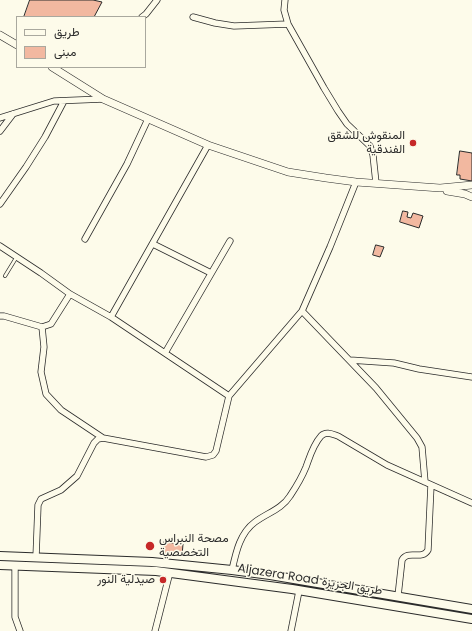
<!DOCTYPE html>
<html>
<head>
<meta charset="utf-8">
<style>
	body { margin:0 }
	#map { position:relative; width:472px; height:631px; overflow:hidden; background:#fdfbea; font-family:Poppins,Vazirmatn,sans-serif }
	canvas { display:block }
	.legend { position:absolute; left:16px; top:16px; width:130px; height:52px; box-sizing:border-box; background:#fdfbea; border:1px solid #a9a89e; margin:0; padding:5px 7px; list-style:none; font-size:12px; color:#2b2b2b }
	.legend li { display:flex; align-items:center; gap:8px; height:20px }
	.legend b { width:20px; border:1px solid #a9a89e }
</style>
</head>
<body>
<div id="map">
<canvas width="472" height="631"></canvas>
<ul class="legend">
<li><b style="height:5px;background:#fdfbea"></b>طريق</li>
<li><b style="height:11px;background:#f2b8a0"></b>مبنى</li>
</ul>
</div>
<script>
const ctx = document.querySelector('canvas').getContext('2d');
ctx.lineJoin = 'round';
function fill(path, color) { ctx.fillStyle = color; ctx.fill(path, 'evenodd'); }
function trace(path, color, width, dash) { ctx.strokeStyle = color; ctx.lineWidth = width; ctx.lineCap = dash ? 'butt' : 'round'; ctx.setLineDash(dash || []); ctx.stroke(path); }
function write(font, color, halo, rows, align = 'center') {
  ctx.font = font + ' Poppins,Vazirmatn,sans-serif'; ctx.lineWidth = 3; ctx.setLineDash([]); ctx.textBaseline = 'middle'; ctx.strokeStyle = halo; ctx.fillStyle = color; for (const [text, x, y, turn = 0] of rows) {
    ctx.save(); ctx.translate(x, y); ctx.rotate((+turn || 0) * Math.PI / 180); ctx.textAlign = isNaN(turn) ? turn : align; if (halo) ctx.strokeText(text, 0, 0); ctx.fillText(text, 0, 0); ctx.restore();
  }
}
const building = new Path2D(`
	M 30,0 L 93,0 L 102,2 L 94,17 L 24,17 Z
	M 460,151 L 472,153 L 472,181 L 460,179 L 460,175 L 457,175 Z
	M 403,211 L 408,212 L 407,217 L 411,218 L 413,213 L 423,216 L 419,228 L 400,222 Z
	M 376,245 L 384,247 L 380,257 L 373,255 Z
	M 164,542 L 183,544 L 182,556 L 164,554 Z`);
fill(building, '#f2b8a0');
trace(building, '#2b2b2b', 1);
const service = new Path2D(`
	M 5,276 L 16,258`);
const minor = new Path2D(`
	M 285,0 L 284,10 L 288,24 L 324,88 L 338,111 L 347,124 L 370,146 L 373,155 L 376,183
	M 142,17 L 146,14 L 157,0
	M 193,17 L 215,23 L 234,26 L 288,24
	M 0,118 L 54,101 L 103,99
	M 0,131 L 13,114
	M 0,204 L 26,167 L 45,137 L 64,101
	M 85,239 L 127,164 L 148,119
	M 153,244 L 211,273
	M 0,246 L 41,273 L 70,294 L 111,317 L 229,396
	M 302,311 L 376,388 L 417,438 L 422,447 L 425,482
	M 0,316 L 4,316 L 42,327 L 51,324 L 70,294
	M 111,317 L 208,145
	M 42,327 L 44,347 L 41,372 L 46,394 L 61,410 L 103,438
	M 165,353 L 230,241
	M 350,360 L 394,363 L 419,369 L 472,377
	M 36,557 L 38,505 L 41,499 L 61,490 L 77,476 L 94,443 L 98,439 L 103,438 L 206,457 L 213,455 L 216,451 L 229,396 L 302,311 L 330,247 L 356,182
	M 15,566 L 15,617 L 20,631
	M 232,570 C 236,552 240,533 255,522 C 267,513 282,509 290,496 C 296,487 302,477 306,467 C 310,456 313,445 321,436 C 326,431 332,434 338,436 L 387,465 L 472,503
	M 398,596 L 402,560 C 408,549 422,561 428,550 L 431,485
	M 155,631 L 170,572
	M 291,631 L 299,591`);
const tertiary = new Path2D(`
	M 0,35 L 17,45
	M 52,67 L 103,99 L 208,145 L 288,172 L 326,178 L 356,182 L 440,188 L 472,185
	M 447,191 L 465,194 L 472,197`);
const secondary = new Path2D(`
	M 0,556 L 152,562 L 232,570 L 270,575 L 472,609
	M 0,565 L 156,571 L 292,589 L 472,619`);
trace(service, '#2b2b2b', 4);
trace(minor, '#2b2b2b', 7);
trace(tertiary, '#2b2b2b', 8);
trace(secondary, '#2b2b2b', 10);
trace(service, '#fdfbea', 2.5);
trace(minor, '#fdfbea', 5.5);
trace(tertiary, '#fdfbea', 7);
trace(secondary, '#fdfbea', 8);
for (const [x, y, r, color] of [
	[413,143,4,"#c62828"],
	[150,546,5,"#c62828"],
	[163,580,4,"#c62828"]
]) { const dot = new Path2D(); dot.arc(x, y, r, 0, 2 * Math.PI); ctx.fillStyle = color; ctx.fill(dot); trace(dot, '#fdfbea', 1.5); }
write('12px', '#2b2b2b', '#fdfbea', [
	["المنقوش للشقق",405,136],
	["الفندقية",405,150],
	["مصحة النبراس",159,539,"left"],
	["التخصصية",159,553,"left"],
	["صيدلية النور",155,580]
], 'right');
write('12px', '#2b2b2b', '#fdfbea', [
	["Aljazera Road طريق الجزيزة",310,580,9]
]);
</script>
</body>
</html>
